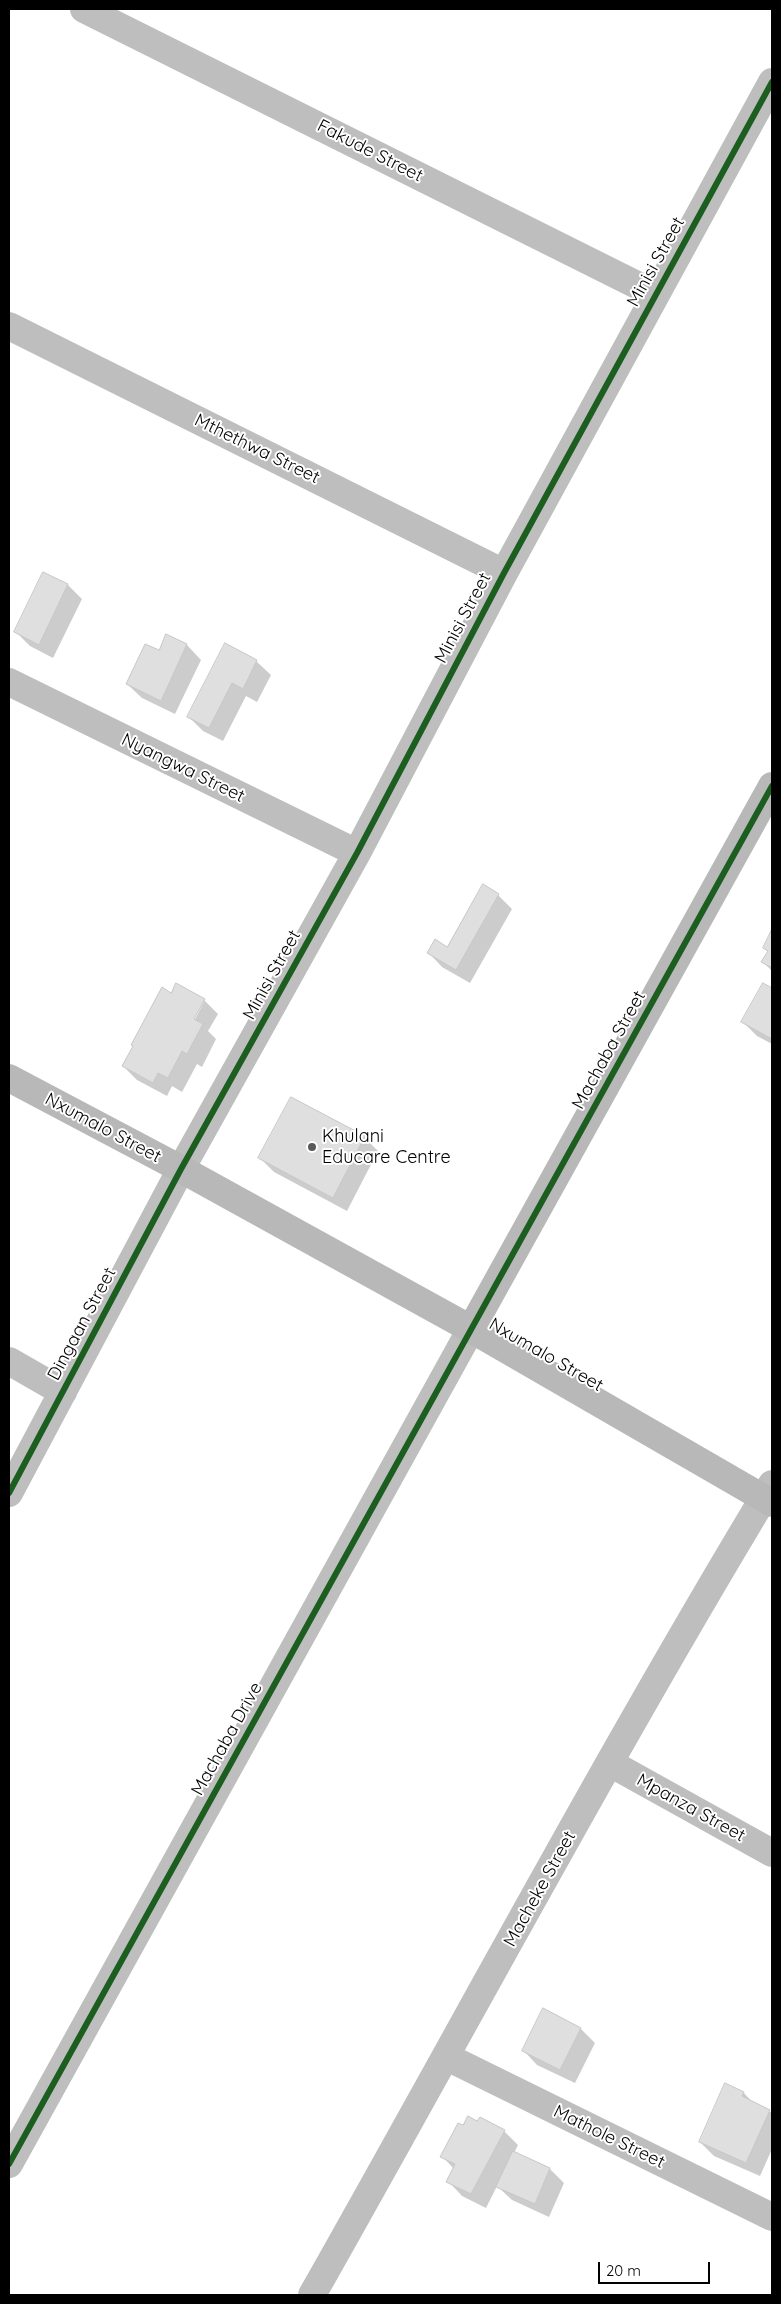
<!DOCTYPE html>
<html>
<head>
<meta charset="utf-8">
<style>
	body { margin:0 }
	#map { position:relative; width:781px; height:2304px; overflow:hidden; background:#fff; font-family:Quicksand,sans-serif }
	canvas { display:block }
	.frame { position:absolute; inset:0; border:10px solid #000; pointer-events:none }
	.scale { position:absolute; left:598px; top:2262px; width:112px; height:22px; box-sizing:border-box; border:2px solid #000; border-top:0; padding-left:6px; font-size:15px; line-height:18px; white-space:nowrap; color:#000; -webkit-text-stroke:4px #fff; paint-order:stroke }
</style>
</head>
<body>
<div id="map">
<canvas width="781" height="2304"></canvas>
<div class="frame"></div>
<div class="scale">20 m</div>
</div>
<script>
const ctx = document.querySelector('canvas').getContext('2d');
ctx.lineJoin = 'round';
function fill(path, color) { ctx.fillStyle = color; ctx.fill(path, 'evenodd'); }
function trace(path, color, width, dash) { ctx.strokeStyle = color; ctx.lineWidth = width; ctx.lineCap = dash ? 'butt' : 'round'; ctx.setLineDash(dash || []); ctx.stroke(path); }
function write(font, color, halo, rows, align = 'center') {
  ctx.font = font + ' Quicksand,sans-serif'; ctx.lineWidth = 4; ctx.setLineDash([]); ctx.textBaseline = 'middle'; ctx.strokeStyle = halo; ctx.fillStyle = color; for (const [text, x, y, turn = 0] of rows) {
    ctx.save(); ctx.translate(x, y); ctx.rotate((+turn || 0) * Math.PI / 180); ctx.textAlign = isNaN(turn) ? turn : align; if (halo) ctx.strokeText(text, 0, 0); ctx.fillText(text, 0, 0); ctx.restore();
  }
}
fill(new Path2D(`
	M 44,574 L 68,585 L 82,599 L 53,658 L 30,646 L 16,632 Z
	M 167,636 L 187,645 L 201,660 L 175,714 L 142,698 L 127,684 L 159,652 Z
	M 256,661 L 271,675 L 257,702 L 246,696 L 223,741 L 203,731 L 189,717 Z
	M 498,895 L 512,909 L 470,983 L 442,967 L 428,952 L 447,949 Z
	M 772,932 L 772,971 L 763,962 L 768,952 L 764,948 Z
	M 763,984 L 772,989 L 772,1044 L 757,1036 L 743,1022 Z
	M 204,1000 L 218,1014 L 208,1031 L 216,1039 L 202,1067 L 197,1064 L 182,1092 L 172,1086 L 167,1096 L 137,1080 L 123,1066 ZM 201,1002 L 204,1002 L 192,1025 L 190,1024 Z
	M 364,1137 L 378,1151 L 347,1211 L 274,1172 L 260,1158 Z
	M 543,2010 L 581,2029 L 595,2043 L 575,2083 L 537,2065 L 523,2050 Z
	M 726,2085 L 744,2093 L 754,2104 L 772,2113 L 772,2149 L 760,2176 L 714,2156 L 700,2142 Z
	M 480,2119 L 504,2131 L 518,2145 L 514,2153 L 550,2169 L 564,2183 L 549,2217 L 512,2200 L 497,2186 L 486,2208 L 462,2196 L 448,2181 L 454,2169 L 442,2156 L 464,2127 L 478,2122 Z`), '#0003');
const building = new Path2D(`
	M 43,572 L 68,584 L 39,645 L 14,632 Z
	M 166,634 L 187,644 L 161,701 L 126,684 L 145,644 L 159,650 Z
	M 225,643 L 257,660 L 243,689 L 232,683 L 209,728 L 187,717 Z
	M 483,884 L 499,894 L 456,970 L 427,953 L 435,939 L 447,947 Z
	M 772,929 L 772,968 L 761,962 L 768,951 L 763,948 Z
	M 176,983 L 205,999 L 194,1019 L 203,1024 L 187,1054 L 182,1051 L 168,1078 L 158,1073 L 153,1083 L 122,1066 L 133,1046 L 131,1045 L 162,987 L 171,993 Z
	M 763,983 L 772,988 L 772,1039 L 741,1022 Z
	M 291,1097 L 365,1136 L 333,1198 L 258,1158 Z
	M 543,2008 L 581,2028 L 560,2070 L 522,2051 Z
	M 725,2083 L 744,2092 L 742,2096 L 770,2110 L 746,2163 L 699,2142 Z
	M 468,2116 L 477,2121 L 480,2117 L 505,2130 L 471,2194 L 446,2182 L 455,2164 L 440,2157 L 458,2123 L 463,2125 Z
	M 513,2151 L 550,2168 L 535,2204 L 496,2187 Z`);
fill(building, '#dfdfdf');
trace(building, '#c7c7c7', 1);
trace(new Path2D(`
	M 84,9 L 655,294
	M 9,326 L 504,573
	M 9,682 L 357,853
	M 9,1361 L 63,1392
	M 9,1493 L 181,1169 L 357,853 L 504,573 L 772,82
	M 610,1763 L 772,1853
	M 447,2057 L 772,2217
	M 9,2164 L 471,1329
	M 312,2295 C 465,2025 611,1750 772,1484`), '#bebebe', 28);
trace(new Path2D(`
	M 9,1078 L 181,1169 L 471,1329 L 772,1503
	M 471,1329 L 772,786`), '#b8b8b8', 28);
trace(new Path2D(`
	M 9,1493 L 181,1169 L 357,853 L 504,573 L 772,82
	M 9,2164 L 772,786`), '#1b5e20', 6);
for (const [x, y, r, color] of [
	[312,1147,5,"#595959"]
]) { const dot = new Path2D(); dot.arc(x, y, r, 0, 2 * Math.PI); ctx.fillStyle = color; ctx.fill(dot); trace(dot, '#fff', 2); }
write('18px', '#000', '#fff', [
	["Fakude Street",370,151,27],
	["Minisi Street",656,262,-61],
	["Mthethwa Street",257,449,26],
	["Minisi Street",463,618,-62],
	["Nyangwa Street",183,768,26],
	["Minisi Street",272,975,-61],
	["Machaba Street",609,1050,-61],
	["Nxumalo Street",103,1128,28],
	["Dingaan Street",82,1324,-62],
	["Nxumalo Street",546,1355,30],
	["Machaba Drive",227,1739,-61],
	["Mpanza Street",691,1808,29],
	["Macheke Street",540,1889,-61],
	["Mathole Street",609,2137,26]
]);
write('18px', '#000', '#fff', [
	["Khulani",322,1137],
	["Educare Centre",322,1158]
], 'left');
</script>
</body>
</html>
